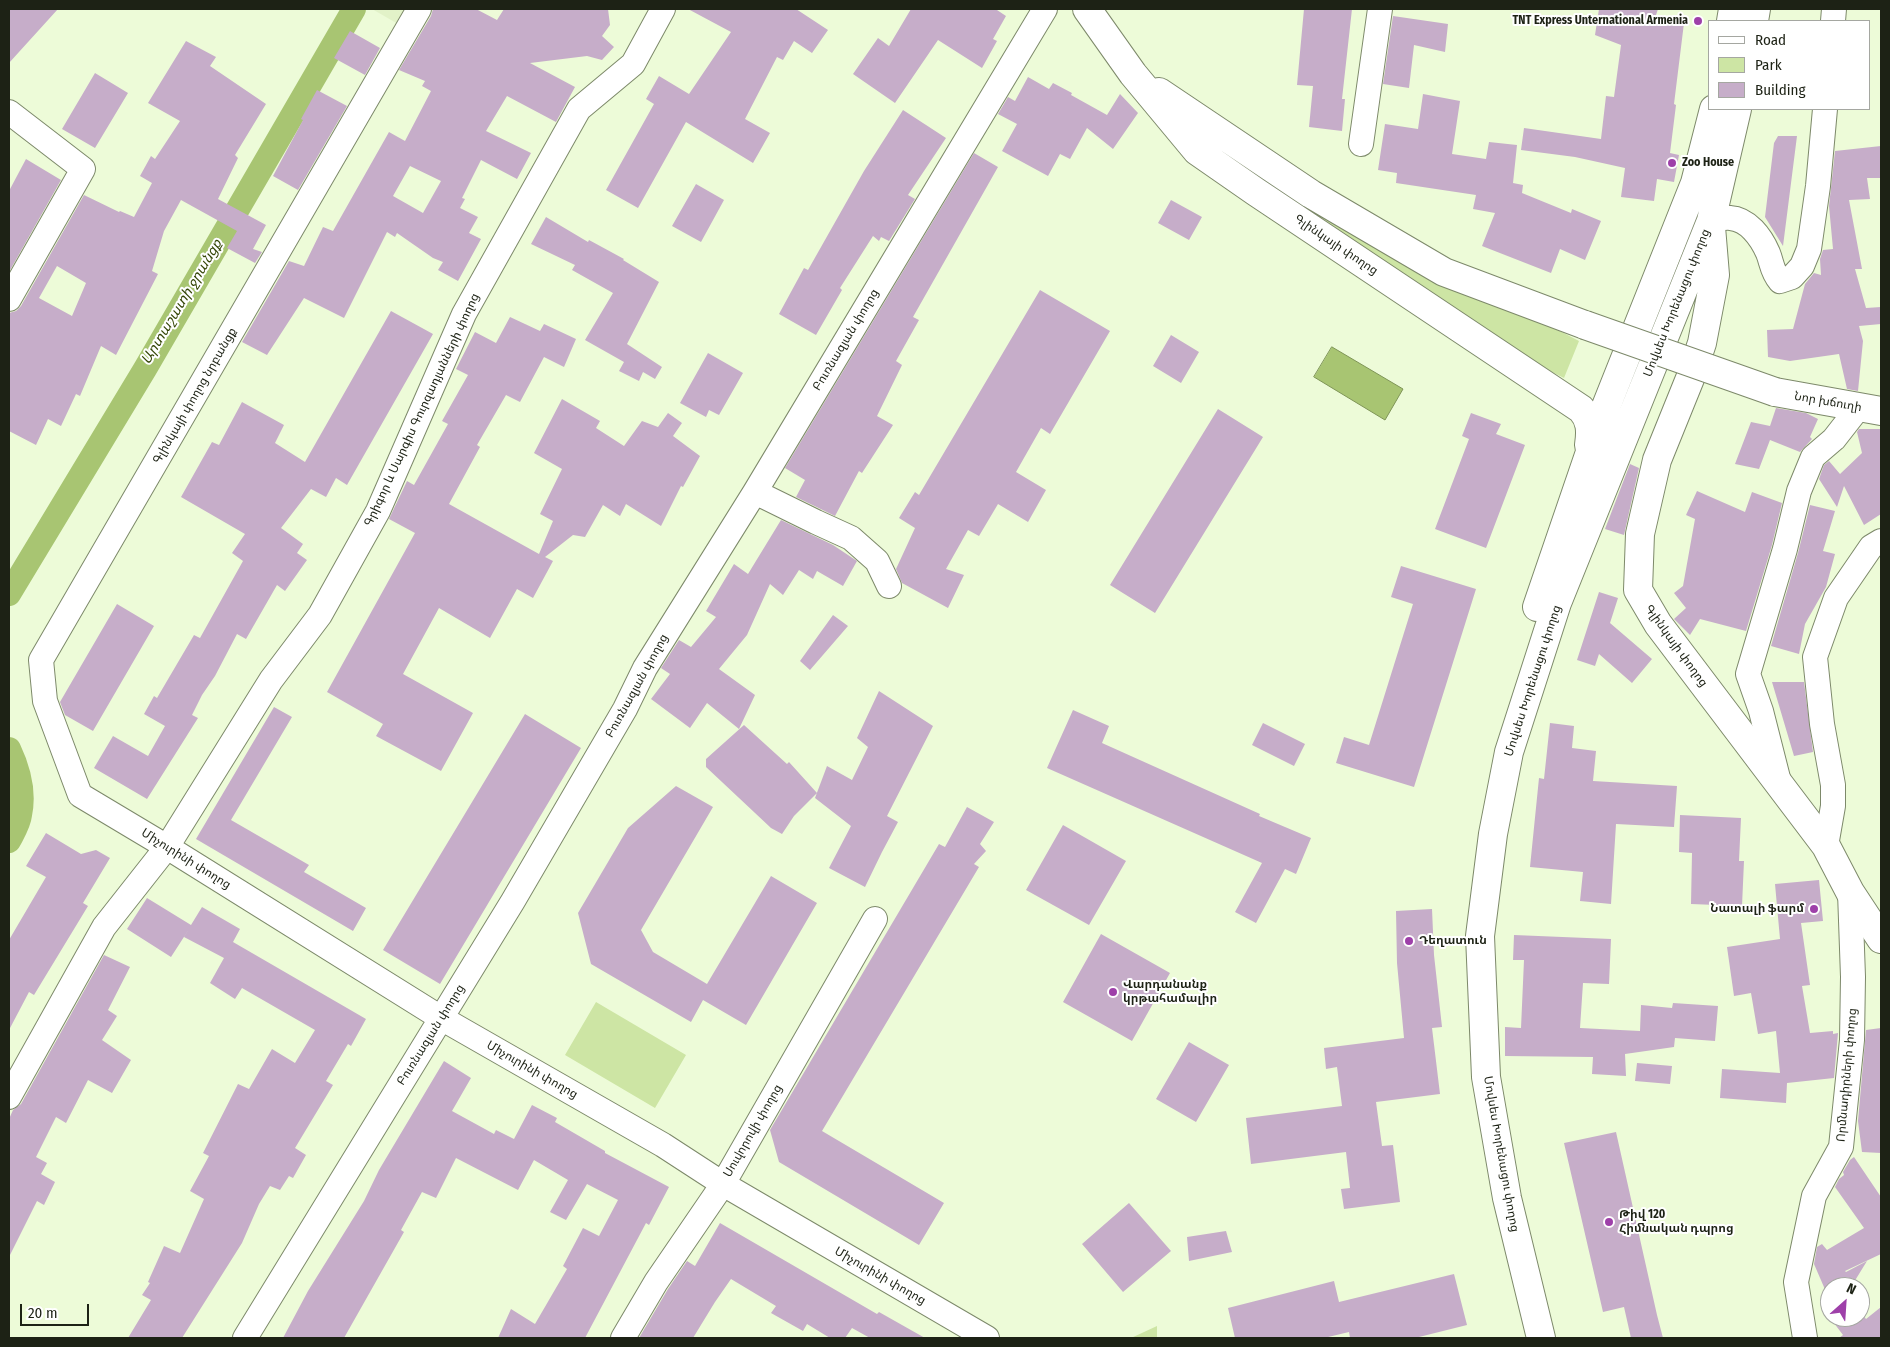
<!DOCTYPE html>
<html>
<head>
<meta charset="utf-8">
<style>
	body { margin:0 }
	#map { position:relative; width:1890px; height:1347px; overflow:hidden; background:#edfbd8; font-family:"Fira Sans Condensed",sans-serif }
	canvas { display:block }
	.frame { position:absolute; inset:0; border:10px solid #1d2215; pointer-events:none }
	.legend { position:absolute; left:1708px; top:20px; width:162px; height:90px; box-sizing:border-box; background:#fff; border:1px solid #a5a7a1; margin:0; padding:6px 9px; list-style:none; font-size:15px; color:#1d2215 }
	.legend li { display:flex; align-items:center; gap:10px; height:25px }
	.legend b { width:25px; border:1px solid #a5a7a1 }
	.north { position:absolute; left:1820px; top:1277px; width:50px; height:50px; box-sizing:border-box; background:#fff; border:1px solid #a5a7a1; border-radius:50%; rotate:26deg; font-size:14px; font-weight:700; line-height:20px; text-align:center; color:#1d2215 }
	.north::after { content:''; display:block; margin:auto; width:18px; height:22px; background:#9e40a9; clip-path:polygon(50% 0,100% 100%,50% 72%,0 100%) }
	.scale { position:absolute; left:20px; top:1304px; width:69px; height:22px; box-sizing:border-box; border:2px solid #1d2215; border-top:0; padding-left:6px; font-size:15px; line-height:18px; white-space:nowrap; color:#1d2215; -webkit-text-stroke:4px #fff; paint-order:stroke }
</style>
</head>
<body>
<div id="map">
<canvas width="1890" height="1347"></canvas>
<div class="frame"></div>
<ul class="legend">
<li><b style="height:6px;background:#fff"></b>Road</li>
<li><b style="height:14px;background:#cde5a4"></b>Park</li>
<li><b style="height:14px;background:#c6adc9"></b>Building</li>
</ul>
<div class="north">N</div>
<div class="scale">20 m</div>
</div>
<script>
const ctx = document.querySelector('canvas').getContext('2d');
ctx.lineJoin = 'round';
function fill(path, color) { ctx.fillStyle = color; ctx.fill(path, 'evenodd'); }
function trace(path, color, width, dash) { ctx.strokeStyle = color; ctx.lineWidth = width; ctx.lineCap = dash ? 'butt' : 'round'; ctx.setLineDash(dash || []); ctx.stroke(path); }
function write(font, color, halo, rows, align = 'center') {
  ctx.font = font + ' "Fira Sans Condensed","Noto Sans Armenian",sans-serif'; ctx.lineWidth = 4; ctx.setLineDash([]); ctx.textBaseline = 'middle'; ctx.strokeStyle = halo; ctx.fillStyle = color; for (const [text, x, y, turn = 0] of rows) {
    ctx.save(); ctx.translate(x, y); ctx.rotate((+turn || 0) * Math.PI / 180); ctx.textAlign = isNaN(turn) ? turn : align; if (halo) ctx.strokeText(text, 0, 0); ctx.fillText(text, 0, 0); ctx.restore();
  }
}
fill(new Path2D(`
	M 372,9 L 408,9 L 398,24 Z`), '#e2f2c8');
fill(new Path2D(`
	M 1258,173 L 1579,341 L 1564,378 L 1550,371 L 1423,290 Z
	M 596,1002 L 686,1055 L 655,1108 L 565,1055 Z
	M 1157,1326 L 1157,1338 L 1131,1338 Z`), '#cde5a4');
const water = new Path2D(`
	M 1332,347 L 1403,389 L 1385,420 L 1314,377 Z`);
fill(water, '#a8c572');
trace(water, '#7e9456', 1);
trace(new Path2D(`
	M 9,594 L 145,369 L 354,9
	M 9,749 C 19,770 25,792 20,815 C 19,824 13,833 9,841`), '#a8c572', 24);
fill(new Path2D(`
	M 9,9 L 58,9 L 9,63 Z
	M 433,9 L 476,9 L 497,20 L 504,9 L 608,9 L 610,25 L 602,36 L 614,47 L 602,60 L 587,56 L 530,63 L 575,87 L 556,122 L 507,96 L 486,131 L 531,153 L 517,179 L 481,160 L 462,198 L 465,199 L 460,208 L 478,217 L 469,233 L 481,239 L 458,281 L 438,270 L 443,262 L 433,258 L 397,233 L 395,237 L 387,232 L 344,318 L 304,298 L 267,355 L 242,342 L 289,261 L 304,266 L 323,227 L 333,231 L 389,132 L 405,141 L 431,91 L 422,86 L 425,81 L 399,70 L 431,16 ZM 410,166 L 441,181 L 423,213 L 393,196 Z
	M 688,9 L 796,9 L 828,30 L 812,53 L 794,41 L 783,60 L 777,57 L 745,119 L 770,133 L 753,163 L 686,122 L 638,208 L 606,190 L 654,104 L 646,99 L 659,76 L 689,94 L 731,32 Z
	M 911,9 L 985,9 L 997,10 L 1006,16 L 993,39 L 997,41 L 982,68 L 938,40 L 895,103 L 853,74 L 878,38 L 889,46 Z
	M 1304,9 L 1352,9 L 1342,99 L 1345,99 L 1342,131 L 1309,127 L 1313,86 L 1297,85 Z
	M 1599,9 L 1658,9 L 1655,18 L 1684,23 L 1674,104 L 1676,105 L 1670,153 L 1679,155 L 1674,182 L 1657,179 L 1654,201 L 1621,197 L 1625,168 L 1575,157 L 1521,150 L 1524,128 L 1601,139 L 1606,96 L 1614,97 L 1621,45 L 1595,35 Z
	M 1393,16 L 1448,24 L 1445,52 L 1414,45 L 1409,88 L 1383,84 Z
	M 350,31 L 380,48 L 365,75 L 334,58 Z
	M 186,41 L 216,57 L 210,66 L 266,104 L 235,155 L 238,158 L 218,199 L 266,225 L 253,249 L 262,252 L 255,263 L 227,248 L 237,231 L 181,200 L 164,231 L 152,271 L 158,274 L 116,355 L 101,346 L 80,396 L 76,394 L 61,426 L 48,419 L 36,445 L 9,431 L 9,313 L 16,311 L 21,306 L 84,195 L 119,212 L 120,211 L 134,217 L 152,183 L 140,176 L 151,156 L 155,159 L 180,121 L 148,103 ZM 57,266 L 86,283 L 72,316 L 39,298 Z
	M 95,73 L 128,93 L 95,148 L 62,129 Z
	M 1028,77 L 1049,89 L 1053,83 L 1072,93 L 1071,95 L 1107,115 L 1120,94 L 1138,113 L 1113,149 L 1087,128 L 1070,159 L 1060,154 L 1048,176 L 1002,151 L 1017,124 L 998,114 L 1008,97 L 1015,101 Z
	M 317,90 L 347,106 L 298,190 L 273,176 L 303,120 L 301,119 Z
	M 1423,94 L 1460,101 L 1452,154 L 1486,159 L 1489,142 L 1517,145 L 1513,183 L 1523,185 L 1522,193 L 1571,213 L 1572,209 L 1601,221 L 1585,260 L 1560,249 L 1551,273 L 1482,246 L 1495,213 L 1473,209 L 1476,195 L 1396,183 L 1397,173 L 1378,170 L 1385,124 L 1418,129 Z
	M 903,110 L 946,138 L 908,195 L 915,199 L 889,241 L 881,237 L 879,241 L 873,236 L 840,288 L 842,290 L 816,335 L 779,314 L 804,268 L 808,270 L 864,171 Z
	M 1778,136 L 1797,136 L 1783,246 L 1765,217 L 1774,143 Z
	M 1881,146 L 1881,178 L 1867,178 L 1870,199 L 1849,200 L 1862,269 L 1855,269 L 1866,308 L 1881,307 L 1881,324 L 1859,326 L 1863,341 L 1858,391 L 1847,389 L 1839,354 L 1790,361 L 1768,357 L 1767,330 L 1793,329 L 1805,284 L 1814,273 L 1821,275 L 1820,259 L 1823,250 L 1833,249 L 1829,206 L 1835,151 Z
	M 974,153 L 998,167 L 913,317 L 919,320 L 896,361 L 902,365 L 877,416 L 893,425 L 862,473 L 859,471 L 835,516 L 796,497 L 805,480 L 785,468 Z
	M 26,159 L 61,180 L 9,272 L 9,191 Z
	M 696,184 L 724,200 L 701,242 L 672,226 Z
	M 1171,200 L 1202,217 L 1189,240 L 1158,223 Z
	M 546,217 L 588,242 L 589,240 L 624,259 L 623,260 L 659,282 L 627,344 L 662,367 L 655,379 L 643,372 L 639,381 L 619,371 L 624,362 L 585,340 L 613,293 L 572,270 L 575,265 L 531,244 Z
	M 1040,290 L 1110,331 L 1050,434 L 1041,428 L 1016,472 L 1046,490 L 1028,522 L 998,504 L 979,536 L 968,530 L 946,569 L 964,575 L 948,608 L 902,583 L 896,569 L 915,528 L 899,518 L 915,492 L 919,495 Z
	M 391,311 L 433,334 L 347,485 L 336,478 L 326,497 L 311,489 L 281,528 L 303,544 L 297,553 L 307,560 L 285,591 L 277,585 L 246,639 L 237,634 L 215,676 L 202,695 L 192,715 L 198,718 L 147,799 L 94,768 L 113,736 L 148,756 L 165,726 L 144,714 L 154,696 L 157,698 L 194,635 L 200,638 L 243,561 L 232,553 L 245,534 L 181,497 L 212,442 L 219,445 L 242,402 L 284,425 L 275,443 L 305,462 Z
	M 510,317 L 540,331 L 544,324 L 576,339 L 564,367 L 544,357 L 520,402 L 506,395 L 477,445 L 480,447 L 449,504 L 539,554 L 553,521 L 540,514 L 562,469 L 534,453 L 562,399 L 600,421 L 596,428 L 624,446 L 642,421 L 658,427 L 668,413 L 682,423 L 673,436 L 700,456 L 683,487 L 681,486 L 661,526 L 626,504 L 620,516 L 603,505 L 585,537 L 573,535 L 545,557 L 553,561 L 533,598 L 517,589 L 490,638 L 439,608 L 403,674 L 473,713 L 441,771 L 376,736 L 383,724 L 327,692 L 415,533 L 389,519 L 407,481 L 414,485 L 448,424 L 442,421 L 468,375 L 456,369 L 475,332 L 496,343 Z
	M 1171,335 L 1199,352 L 1181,383 L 1153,366 Z
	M 708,353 L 743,373 L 719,415 L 709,410 L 706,417 L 680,403 Z
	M 1776,408 L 1806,413 L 1818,419 L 1810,437 L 1812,439 L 1800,452 L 1770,440 L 1759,469 L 1735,464 L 1751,422 L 1770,426 Z
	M 1218,409 L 1263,437 L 1155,613 L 1110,585 Z
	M 1471,413 L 1501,424 L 1496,434 L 1525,445 L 1486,548 L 1435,529 L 1469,439 L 1462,436 Z
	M 1859,429 L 1881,429 L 1881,514 L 1864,525 L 1844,486 L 1837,507 L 1819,479 L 1824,465 L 1829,461 L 1840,474 L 1862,453 L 1857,432 Z
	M 1630,464 L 1639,468 L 1624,535 L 1605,529 Z
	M 1697,491 L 1745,512 L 1752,492 L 1782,503 L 1772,545 L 1746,631 L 1700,619 L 1690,635 L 1674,619 L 1686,608 L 1674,593 L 1683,586 L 1695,519 L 1686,515 Z
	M 1810,505 L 1835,511 L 1823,551 L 1835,554 L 1826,587 L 1805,624 L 1799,654 L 1771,646 L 1798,553 Z
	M 781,520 L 833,545 L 857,561 L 843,586 L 817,571 L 813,579 L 799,570 L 783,595 L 770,584 L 747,635 L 719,669 L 755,695 L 739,729 L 707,703 L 690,728 L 651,699 L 670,674 L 661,668 L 679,640 L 691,647 L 716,617 L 706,611 L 734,564 L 748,574 Z
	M 1401,566 L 1476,589 L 1414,787 L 1336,763 L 1344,737 L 1369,745 L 1413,604 L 1391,597 Z
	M 1599,592 L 1618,598 L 1610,623 L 1652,659 L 1632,683 L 1599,654 L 1595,666 L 1577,660 Z
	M 117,604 L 154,626 L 93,731 L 65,715 L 60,702 Z
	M 833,615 L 848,626 L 810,670 L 800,661 Z
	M 1772,682 L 1804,682 L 1813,752 L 1794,756 Z
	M 879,691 L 933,726 L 887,816 L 898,822 L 882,852 L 865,887 L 829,868 L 851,826 L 815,798 L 827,766 L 852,780 L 868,747 L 857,738 Z
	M 274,707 L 292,717 L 231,820 L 309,865 L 304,872 L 366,908 L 353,931 L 196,839 Z
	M 1073,710 L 1109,726 L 1102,743 L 1260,814 L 1259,816 L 1311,838 L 1296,874 L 1285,869 L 1256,923 L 1235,912 L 1262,863 L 1047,768 Z
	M 525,714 L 581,748 L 440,984 L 383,950 Z
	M 1263,723 L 1305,744 L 1294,766 L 1252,745 Z
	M 1550,723 L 1574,726 L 1572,748 L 1596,751 L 1593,781 L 1677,786 L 1674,827 L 1616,824 L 1611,904 L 1580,901 L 1583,872 L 1530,867 L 1539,778 L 1544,779 Z
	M 744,725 L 787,764 L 789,762 L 817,793 L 794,816 L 782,834 L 771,828 L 706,767 L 706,759 Z
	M 676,786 L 713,807 L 641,930 L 653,952 L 707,984 L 771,876 L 817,903 L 746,1025 L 703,1000 L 691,1022 L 591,964 L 578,913 L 628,828 Z
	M 967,807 L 994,822 L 980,844 L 986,851 L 974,864 L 979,867 L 822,1131 L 944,1203 L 919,1245 L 779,1162 L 770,1130 L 939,844 L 945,847 Z
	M 1680,815 L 1741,818 L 1739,861 L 1744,861 L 1742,906 L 1691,904 L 1692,853 L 1679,852 Z
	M 1063,825 L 1126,861 L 1089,925 L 1026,890 Z
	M 46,833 L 81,854 L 96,850 L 110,858 L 83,903 L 88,906 L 34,995 L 29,992 L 9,1030 L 9,940 L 46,877 L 26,866 Z
	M 1819,880 L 1823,921 L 1801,923 L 1810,985 L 1802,986 L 1810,1033 L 1833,1031 L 1833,1034 L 1838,1033 L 1834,1078 L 1787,1083 L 1786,1103 L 1720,1098 L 1722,1069 L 1780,1073 L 1776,1031 L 1758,1034 L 1751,993 L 1734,996 L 1727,947 L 1780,939 L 1775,884 Z
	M 147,898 L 191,925 L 202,907 L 240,929 L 233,942 L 366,1019 L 351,1046 L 348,1044 L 326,1081 L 333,1085 L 295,1148 L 306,1155 L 293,1178 L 289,1176 L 280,1190 L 270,1186 L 259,1204 L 242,1243 L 182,1338 L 128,1338 L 151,1300 L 142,1295 L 150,1283 L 148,1282 L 164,1246 L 180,1253 L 204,1199 L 190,1191 L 209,1156 L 203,1153 L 238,1084 L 249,1089 L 272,1049 L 295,1063 L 315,1030 L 242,988 L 235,999 L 210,983 L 224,958 L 184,937 L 191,926 L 171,957 L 127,929 Z
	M 1432,909 L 1434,955 L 1442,1027 L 1432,1028 L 1440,1094 L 1376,1102 L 1382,1146 L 1393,1145 L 1400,1202 L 1344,1209 L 1341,1189 L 1350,1188 L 1346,1152 L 1251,1164 L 1246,1118 L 1342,1106 L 1337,1067 L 1326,1069 L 1324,1048 L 1404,1038 L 1397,963 L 1396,911 Z
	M 1101,934 L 1170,973 L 1132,1041 L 1063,1002 Z
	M 1514,935 L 1611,939 L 1609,984 L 1583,983 L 1580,1028 L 1640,1031 L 1641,1005 L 1672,1008 L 1673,1003 L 1718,1006 L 1715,1041 L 1675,1038 L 1674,1047 L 1625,1054 L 1626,1076 L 1592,1074 L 1593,1057 L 1505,1056 L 1505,1027 L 1521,1028 L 1524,960 L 1513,960 Z
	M 104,955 L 130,967 L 108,1010 L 117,1016 L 102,1040 L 131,1060 L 112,1093 L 88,1080 L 66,1123 L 56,1117 L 36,1157 L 47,1163 L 41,1174 L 55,1182 L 44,1205 L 37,1201 L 9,1257 L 9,1119 L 13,1110 L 21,1104 Z
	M 1881,1028 L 1881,1153 L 1862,1152 L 1858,1121 L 1866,1030 Z
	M 1189,1042 L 1229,1065 L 1196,1122 L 1156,1099 Z
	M 444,1061 L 471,1078 L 452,1111 L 494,1134 L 496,1130 L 514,1139 L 532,1105 L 557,1118 L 555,1122 L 605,1151 L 605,1153 L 669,1187 L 649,1225 L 646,1223 L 585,1338 L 498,1338 L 511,1309 L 535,1324 L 567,1269 L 563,1266 L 583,1228 L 599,1236 L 618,1200 L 587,1184 L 566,1220 L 550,1212 L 568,1180 L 534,1160 L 518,1190 L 456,1158 L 436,1198 L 422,1192 L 401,1230 L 404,1232 L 344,1338 L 283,1338 L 308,1291 L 364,1201 L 379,1170 Z
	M 1637,1063 L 1672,1066 L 1670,1084 L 1635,1081 Z
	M 1616,1132 L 1657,1315 L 1663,1338 L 1631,1338 L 1624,1307 L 1603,1312 L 1564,1143 Z
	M 1854,1157 L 1881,1197 L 1881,1254 L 1845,1271 L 1846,1272 L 1867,1261 L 1851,1287 L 1830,1287 L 1830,1301 L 1814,1264 L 1817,1247 L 1822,1244 L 1827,1250 L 1864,1228 L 1835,1187 L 1839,1179 L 1844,1175 L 1843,1172 L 1850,1160 Z
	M 1129,1203 L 1171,1251 L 1123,1292 L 1082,1244 Z
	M 720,1223 L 877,1314 L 879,1312 L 925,1338 L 870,1338 L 852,1328 L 845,1338 L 830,1338 L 807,1324 L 803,1331 L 771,1313 L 776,1306 L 731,1279 L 715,1302 L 693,1338 L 639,1338 L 668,1289 L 687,1261 L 695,1266 Z
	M 1226,1231 L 1232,1252 L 1189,1261 L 1187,1237 Z
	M 1454,1274 L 1467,1325 L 1415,1338 L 1350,1338 L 1349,1332 L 1324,1338 L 1235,1338 L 1228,1308 L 1334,1281 L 1339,1302 Z
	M 1881,1307 L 1881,1338 L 1839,1338 L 1843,1335 L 1834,1323 L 1838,1320 L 1837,1317 L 1860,1317 L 1860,1311 L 1866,1319 Z`), '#c6adc9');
const street = new Path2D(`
	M 419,9 L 41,660 L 45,701 L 80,795 L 167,847 L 441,1018 L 663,1145 L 723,1184 L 987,1338
	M 1833,21 L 1834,9
	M 9,112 L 83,169 L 9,299
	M 1361,144 L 1380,9
	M 1711,221 C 1717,220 1724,217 1730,218 C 1748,219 1761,237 1768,253 C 1772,263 1772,272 1780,281 L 1792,277 L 1802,266 L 1809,249 L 1818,186 L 1825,109
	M 755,492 L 816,522 L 851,538 L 877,561 L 889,586
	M 1779,782 L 1761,711 L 1748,674 L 1785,549 L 1799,491 L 1813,457 L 1834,439 L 1859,407
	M 1826,846 L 1833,806 L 1833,785 L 1822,724 L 1815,657 L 1836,598 L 1871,547 L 1881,541
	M 9,1097 L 104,927 L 167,847 L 271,680 L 320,615 L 378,511 L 464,314 L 579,109 L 633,64 L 663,9
	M 245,1338 L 513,901 L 625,709 L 645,668 L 755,492 L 1045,9
	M 623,1338 L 656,1282 L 723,1184 L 875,919
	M 1805,1338 L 1796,1282 L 1814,1196 L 1841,1147 L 1852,1040 L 1853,977 L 1850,892`);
const secondary = new Path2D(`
	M 1087,9 L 1133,74 L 1197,151 L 1256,192 L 1581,409 C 1591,420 1591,431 1589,445
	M 1731,21 L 1733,9
	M 1754,21 L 1756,9
	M 1159,92 L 1311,194 L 1444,272 L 1585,325
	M 1711,227 L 1715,275 L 1702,343 L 1691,376 L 1657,460 L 1640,534 L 1638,590 L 1658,624 L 1826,846 L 1850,892 L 1881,939
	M 1775,392 L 1881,411
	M 1537,607 L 1603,414 L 1695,183 L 1714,109
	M 1541,1338 L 1507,1198 L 1486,1077 L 1480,936 L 1493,834 L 1509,752 L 1557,603 L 1711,221 L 1737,109`);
trace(street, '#7d896a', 26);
trace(secondary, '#7d896a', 30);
trace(street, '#fff', 24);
trace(secondary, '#fff', 28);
const secondaryBridge = new Path2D(`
	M 1585,325 L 1775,392`);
trace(secondaryBridge, '#7d896a', 30, []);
trace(secondaryBridge, '#fff', 28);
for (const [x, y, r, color] of [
	[1698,21,5,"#9e40a9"],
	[1672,163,5,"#9e40a9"],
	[1814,909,5,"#9e40a9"],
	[1409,941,5,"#9e40a9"],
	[1113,992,5,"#9e40a9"],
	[1609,1222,5,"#9e40a9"]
]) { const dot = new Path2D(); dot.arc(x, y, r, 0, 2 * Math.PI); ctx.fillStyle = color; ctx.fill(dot); trace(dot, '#fff', 2); }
write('bold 12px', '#1d2215', '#fff', [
	["TNT Express Unternational Armenia",1688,21,"right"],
	["Zoo House",1682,163],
	["Նատալի ֆարմ",1804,909,"right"],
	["Դեղատուն",1419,941],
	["Վարդանանք",1123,985],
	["կրթահամալիր",1123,999],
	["Թիվ 120",1619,1215],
	["Հիմնական դպրոց",1619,1229]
], 'left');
write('12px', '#1d2215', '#fff', [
	["Գլինկայի փողոց",1336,245,34],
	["Մովսես Խորենացու փողոց",1677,303,-68],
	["Բուռնազյան փողոց",846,340,-59],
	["Գլինկայի փողոց նրբանցք",195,396,-60],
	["Նոր խճուղի",1828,402,10],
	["Գրիգոր և Սարգիս Գուրզադյանների փողոց",422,410,-65],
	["Գլինկայի փողոց",1676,646,54],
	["Մովսես Խորենացու փողոց",1533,681,-72],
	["Բուռնազյան փողոց",637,686,-61],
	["Միչուրինի փողոց",186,859,32],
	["Բուռնազյան փողոց",431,1035,-58],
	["Միչուրինի փողոց",532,1070,30],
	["Որմնադիրների փողոց",1847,1075,-85],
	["Սուվորովի փողոց",753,1131,-60],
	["Մովսես Խորենացու փողոց",1501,1154,80],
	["Միչուրինի փողոց",880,1276,30]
]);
write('italic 14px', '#344506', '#fff', [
	["Արտաշատի ջրանցք",182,302,-59]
]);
</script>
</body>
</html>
